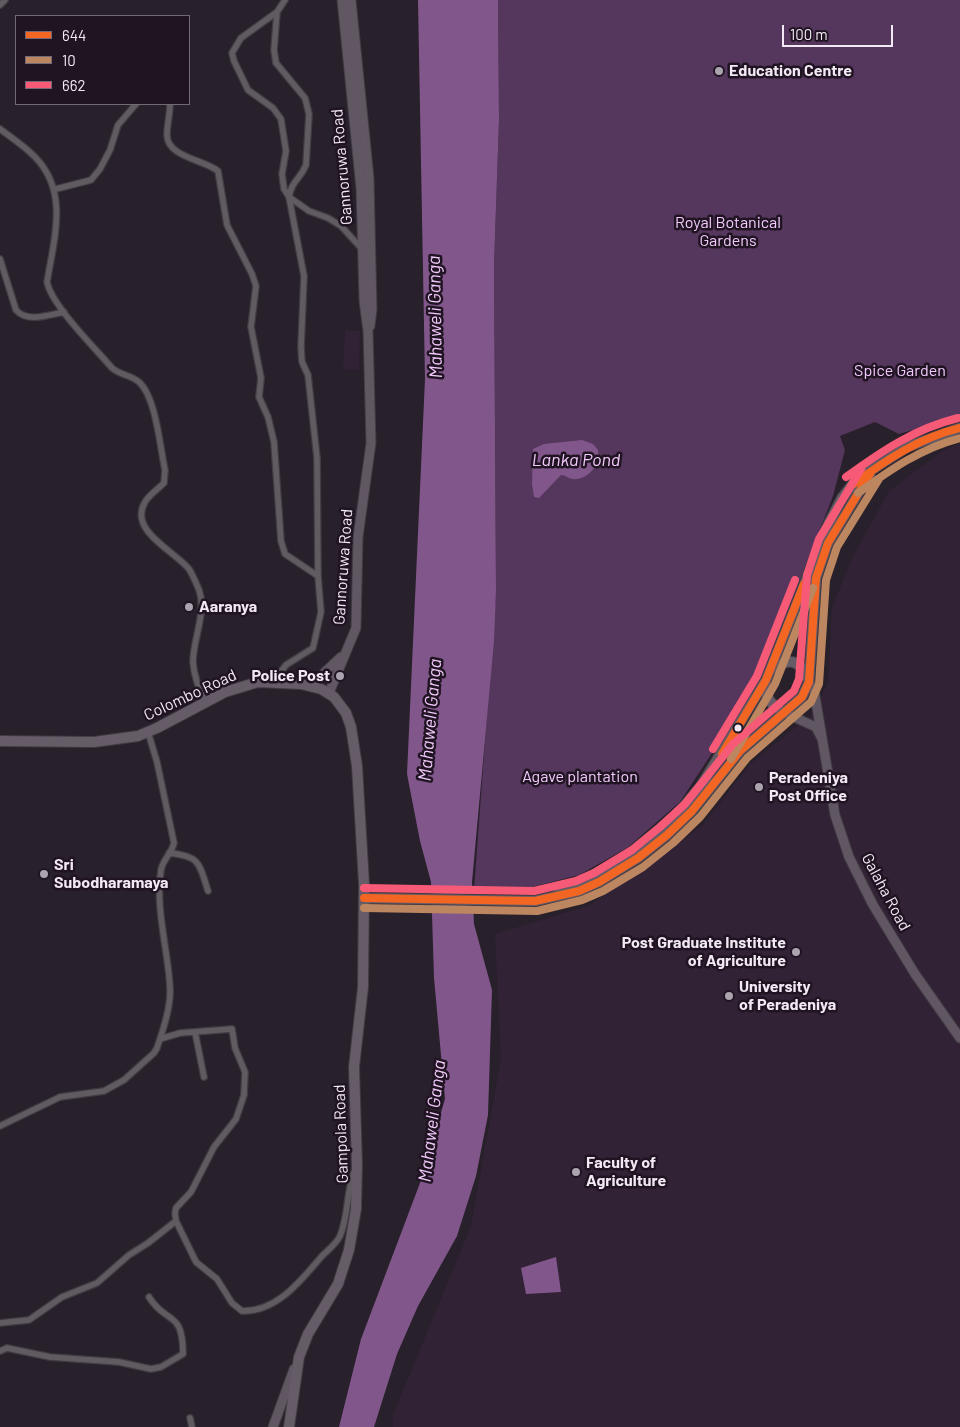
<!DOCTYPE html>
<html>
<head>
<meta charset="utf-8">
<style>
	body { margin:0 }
	#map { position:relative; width:960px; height:1427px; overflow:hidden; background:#28202a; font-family:Barlow,sans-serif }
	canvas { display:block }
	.legend { position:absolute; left:15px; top:15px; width:175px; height:90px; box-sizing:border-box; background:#201423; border:1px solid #746977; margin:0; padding:6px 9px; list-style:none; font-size:15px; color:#f2e9f4 }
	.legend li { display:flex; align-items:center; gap:10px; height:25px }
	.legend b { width:25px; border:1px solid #746977 }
	.scale { position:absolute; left:782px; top:25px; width:111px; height:22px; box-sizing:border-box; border:2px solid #f2e9f4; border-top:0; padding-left:6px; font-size:15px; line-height:18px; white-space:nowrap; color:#f2e9f4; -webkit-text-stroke:4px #201423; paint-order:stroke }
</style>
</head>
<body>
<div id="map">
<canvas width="960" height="1427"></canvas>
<ul class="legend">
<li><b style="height:6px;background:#f26522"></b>644</li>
<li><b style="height:6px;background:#bb8660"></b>10</li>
<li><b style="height:6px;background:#f75a77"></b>662</li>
</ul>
<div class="scale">100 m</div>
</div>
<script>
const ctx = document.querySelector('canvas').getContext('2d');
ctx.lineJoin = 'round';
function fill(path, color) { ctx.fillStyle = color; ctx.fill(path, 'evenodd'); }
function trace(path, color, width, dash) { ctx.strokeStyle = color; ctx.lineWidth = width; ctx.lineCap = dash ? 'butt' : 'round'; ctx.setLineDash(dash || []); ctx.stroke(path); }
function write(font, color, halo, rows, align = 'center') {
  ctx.font = font + ' Barlow,sans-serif'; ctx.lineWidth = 5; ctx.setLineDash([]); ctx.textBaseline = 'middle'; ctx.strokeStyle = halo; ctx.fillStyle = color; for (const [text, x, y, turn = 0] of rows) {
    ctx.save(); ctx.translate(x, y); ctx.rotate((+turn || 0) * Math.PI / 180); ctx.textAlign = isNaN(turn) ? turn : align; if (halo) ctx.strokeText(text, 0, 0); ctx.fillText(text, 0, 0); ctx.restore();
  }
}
fill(new Path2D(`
	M 345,331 L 360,331 L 359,370 L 343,369 Z
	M 960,443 L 960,1427 L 393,1427 L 393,1415 L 471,1226 L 501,1059 L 495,934 L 590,905 L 703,825 L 750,764 L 813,713 L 828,682 L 832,608 L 852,558 L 889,491 L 941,452 Z
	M 351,1105 L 352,1118 L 343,1120 L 342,1107 Z`), '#322235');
fill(new Path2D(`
	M 498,0 L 960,0 L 960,416 L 899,434 L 875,422 L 840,436 L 845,450 L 833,496 L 763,675 L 680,802 L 627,848 L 579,875 L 532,887 L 474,890 L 496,591 L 494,266 L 499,120 Z`), '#55365c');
fill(new Path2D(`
	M 418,0 L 498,0 L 499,120 L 494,266 L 496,591 L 494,641 L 472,882 L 474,924 L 492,990 L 488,1115 L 476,1176 L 457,1236 L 418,1306 L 397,1354 L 374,1427 L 339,1427 L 361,1339 L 420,1183 L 445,1099 L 434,978 L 431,882 L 420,841 L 407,774 L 425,379 Z
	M 582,440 L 593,444 L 598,450 C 601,464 588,481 572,479 C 568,478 565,475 561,475 L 539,498 L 534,497 L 532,484 L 533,449 L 544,444 Z
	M 556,1257 L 561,1292 L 526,1294 L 521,1268 Z`), '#81578b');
const street = new Path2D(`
	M 285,0 L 277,12 L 241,38 L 232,53 L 234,61 L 248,90 L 273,108 L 281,119 L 286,151 L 282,174 L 284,189 L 289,197 L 309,211 L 328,218 L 341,226 L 362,249
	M 0,5 L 5,0
	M 170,104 C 170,115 167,124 167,135 C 167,157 205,160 218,171 L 227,225 L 252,274 L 256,286 L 251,327 L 261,378 L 259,397 L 268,417 L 274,442 L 281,541 L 285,554 L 318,576
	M 0,129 C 12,138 26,147 36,158 C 69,193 54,239 47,282 C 52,306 95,348 112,368 C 120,375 131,375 139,382 C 156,397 160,447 165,470 L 164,483 C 158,489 149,495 145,502 C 128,531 175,551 189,569 C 193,575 196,583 199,590 C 207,612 193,639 193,662 C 194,677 199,688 205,702
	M 56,189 L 91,180 L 100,169 L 110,150 L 118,125 L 136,104
	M 0,259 L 16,310 C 27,323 49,315 64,312
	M 273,682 L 286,665 L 313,648 L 321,612 L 318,576 L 317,458 L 308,375 L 302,362 L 301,347 L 304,276 L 289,197 C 292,180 300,180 306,165 L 309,114 L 305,98 L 276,63 L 274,50 L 277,12
	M 169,853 C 200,856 199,863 208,891
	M 195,1032 L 204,1077
	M 160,1039 L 180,1033 L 232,1029 L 235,1048 L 245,1072 L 244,1095 L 236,1119 L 214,1147 L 191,1192 L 176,1208 L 175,1213 L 176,1221 L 196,1262 L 217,1279 L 232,1303 L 242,1311 C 278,1312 302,1279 322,1256 C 328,1250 337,1243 340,1236 C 349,1215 346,1192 354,1172
	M 0,1126 L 60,1097 L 104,1091 L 124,1080 L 154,1053 L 157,1048 C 163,1030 171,1007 170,988 C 168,949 155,909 161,870 C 163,859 172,853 174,843 L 157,762 L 148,732
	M 0,1323 L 29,1320 L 62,1297 L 97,1283 L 129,1255 L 148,1243 L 176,1221
	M 0,1351 L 7,1348 L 50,1357 L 119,1362 L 151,1369 L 161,1367 L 183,1354 C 183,1309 166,1325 149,1297
	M 190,1418 L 192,1427`);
const primary = new Path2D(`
	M 351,0 L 369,178 L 372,309 L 370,326
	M 809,682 L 814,690 L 835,815 L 849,857 L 873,905 L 915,974 L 960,1038
	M 310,686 L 341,657
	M 329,693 L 356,628 L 358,537 L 371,443 L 368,331 L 364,301 L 361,189 L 342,0
	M 785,713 L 816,727 L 821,737
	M 273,1427 L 294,1369`);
const highway = new Path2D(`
	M 771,670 C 788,657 800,659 808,679
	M 766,684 C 765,700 772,705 785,713
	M 0,741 L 94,742 L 138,736 L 157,728 L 225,692 L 258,682 L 301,684 L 321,689 L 334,697 L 346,713 L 351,727 L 357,766 L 364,884 L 363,987 L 354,1067 L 357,1165 L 356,1209 L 349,1250 L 338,1284 L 308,1334 L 299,1357 L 289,1427
	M 559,889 L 578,884 L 626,857 L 676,816 L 701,786 L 766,680 L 829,523 L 842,498 L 856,480 L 907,447 L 960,428
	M 364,898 L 535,901 L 579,891 L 599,882 L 638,858 L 667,835 L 692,811 L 740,751 L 802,697 L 809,682 L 816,578 L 828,543 L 870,474`);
trace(street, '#413b43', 8);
trace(primary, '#413b43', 11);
trace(highway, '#413b43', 12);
trace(street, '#605a61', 5.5);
trace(primary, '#605762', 9);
trace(highway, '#665c68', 10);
trace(new Path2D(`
	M 852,485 C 886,460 919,438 960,428
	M 722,754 L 766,680 L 804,584
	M 364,898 L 535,901 L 579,891 L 599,882 L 638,858 L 667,835 L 692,811 L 740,751 L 802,697 L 809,682 L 816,578 L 828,543 L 870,474`), '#f26522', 8);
trace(new Path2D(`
	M 858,493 C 890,470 921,448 960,438
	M 731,759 L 775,684 L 813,588
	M 364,908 L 537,911 L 582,900 L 603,891 L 643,867 L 673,843 L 700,817 L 747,758 L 811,702 L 819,684 L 826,580 L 837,547 L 879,479`), '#bb8660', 8);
trace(new Path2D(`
	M 846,477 C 882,451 914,429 958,418
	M 713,749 L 757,676 L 795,580
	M 364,888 L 534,891 L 576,881 L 594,873 L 632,850 L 660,827 L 685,804 L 733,744 L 794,691 L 799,679 L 807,575 L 819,539 L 861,469`), '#f75a77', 8);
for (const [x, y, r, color] of [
	[719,71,5,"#aba3ad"],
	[189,607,5,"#aba3ad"],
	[340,676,5,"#aba3ad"],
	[738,728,4.5,"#f2e9f4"],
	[759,787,5,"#aba3ad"],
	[44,874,5,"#aba3ad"],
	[796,952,5,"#aba3ad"],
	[729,996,5,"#aba3ad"],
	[576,1172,5,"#aba3ad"]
]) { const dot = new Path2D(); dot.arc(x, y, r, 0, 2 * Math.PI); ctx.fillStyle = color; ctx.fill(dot); trace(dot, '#201423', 2); }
write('bold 16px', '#f2e9f4', '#201423', [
	["Education Centre",729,71],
	["Aaranya",199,607],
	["Police Post",330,676,"right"],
	["Peradeniya",769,778],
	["Post Office",769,796],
	["Sri",54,865],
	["Subodharamaya",54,883],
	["Post Graduate Institute",786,943,"right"],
	["of Agriculture",786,961,"right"],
	["University",739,987],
	["of Peradeniya",739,1005],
	["Faculty of",586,1163],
	["Agriculture",586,1181]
], 'left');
write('16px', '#f2e9f4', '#201423', [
	["Gannoruwa Road",342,167,-95],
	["Gannoruwa Road",343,567,-86],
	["Colombo Road",190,695,-25],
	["Galaha Road",886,892,62],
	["Gampola Road",341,1134,-92]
]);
write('16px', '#f2cafc', '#201423', [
	["Royal Botanical",728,223],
	["Gardens",728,241],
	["Spice Garden",900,371],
	["Agave plantation",580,777]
]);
write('italic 18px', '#f2cafb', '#201423', [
	["Mahaweli Ganga",435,317,-91],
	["Lanka Pond",576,460],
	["Mahaweli Ganga",430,720,-85],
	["Mahaweli Ganga",432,1121,-83]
]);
</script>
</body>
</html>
